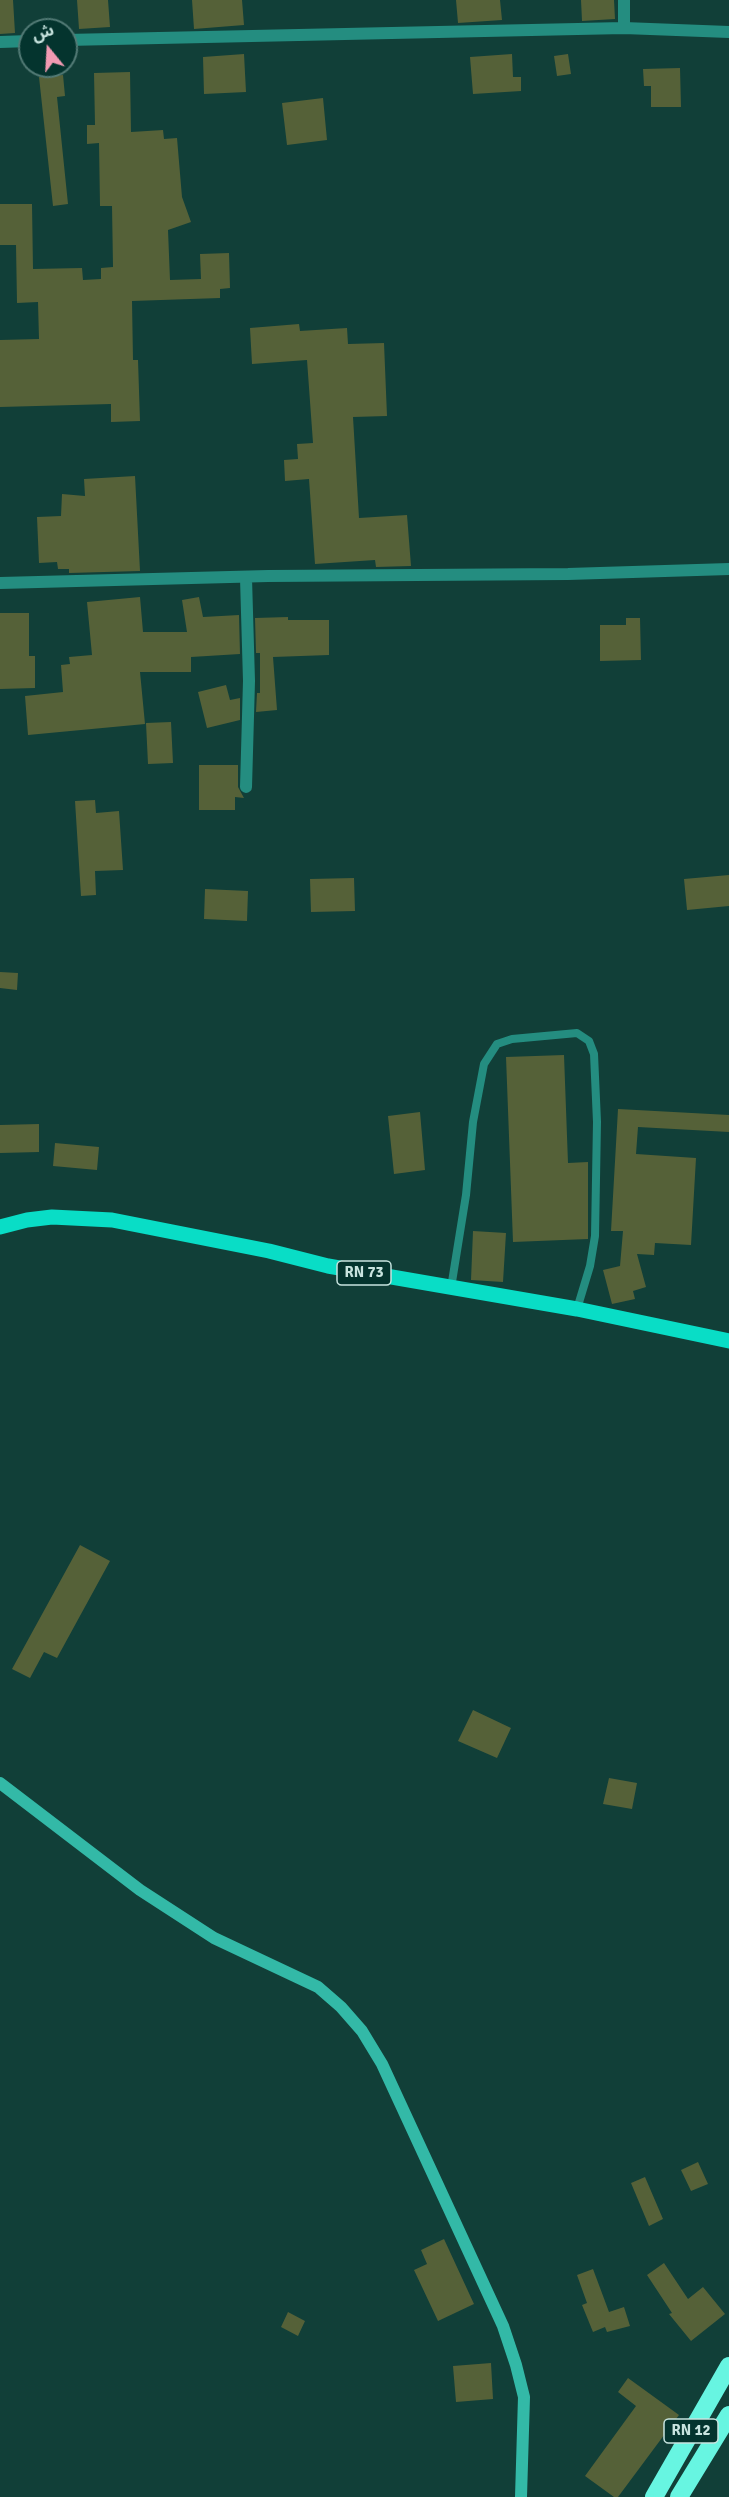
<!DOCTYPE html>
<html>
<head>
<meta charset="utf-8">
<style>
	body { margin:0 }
	#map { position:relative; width:729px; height:2497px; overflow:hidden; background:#113f38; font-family:Signika,"Noto Sans Arabic",sans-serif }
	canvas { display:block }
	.north { position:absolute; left:18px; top:18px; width:60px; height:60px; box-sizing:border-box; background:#04342e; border:2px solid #527a75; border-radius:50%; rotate:342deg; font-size:16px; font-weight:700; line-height:24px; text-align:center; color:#c8e4df }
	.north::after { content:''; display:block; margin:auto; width:21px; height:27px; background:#f19ab2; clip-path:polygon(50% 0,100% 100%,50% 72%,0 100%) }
</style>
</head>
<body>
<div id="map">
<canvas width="729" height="2497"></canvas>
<div class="north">ش</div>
</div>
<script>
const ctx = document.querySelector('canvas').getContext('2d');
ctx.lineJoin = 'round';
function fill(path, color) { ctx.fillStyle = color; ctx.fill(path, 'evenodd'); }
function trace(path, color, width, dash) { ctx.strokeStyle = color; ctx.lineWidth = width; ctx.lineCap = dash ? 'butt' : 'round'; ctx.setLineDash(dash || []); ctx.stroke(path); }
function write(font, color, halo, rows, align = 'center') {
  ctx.font = font + ' Signika,sans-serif'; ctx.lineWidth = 4.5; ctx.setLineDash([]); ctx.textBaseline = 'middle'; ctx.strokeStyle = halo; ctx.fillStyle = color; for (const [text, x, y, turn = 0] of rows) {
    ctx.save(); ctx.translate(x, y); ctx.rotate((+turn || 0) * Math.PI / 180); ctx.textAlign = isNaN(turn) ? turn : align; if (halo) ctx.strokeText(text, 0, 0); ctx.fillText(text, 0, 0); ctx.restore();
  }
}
fill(new Path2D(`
	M 0,0 L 13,0 L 15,33 L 0,34 Z
	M 77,0 L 108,0 L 110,27 L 79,29 Z
	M 192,0 L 242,0 L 244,25 L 194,29 Z
	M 456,0 L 500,0 L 502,20 L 458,23 Z
	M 581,0 L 614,0 L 615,19 L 582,21 Z
	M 244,54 L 246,92 L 204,94 L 203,57 Z
	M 512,54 L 513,77 L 521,77 L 521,91 L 473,94 L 470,57 Z
	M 568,54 L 571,74 L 557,76 L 554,56 Z
	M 680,68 L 681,107 L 651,107 L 651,86 L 644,86 L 643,69 Z
	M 130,72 L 131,132 L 163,130 L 164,139 L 177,138 L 182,197 L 191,222 L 168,230 L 170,280 L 201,279 L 200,254 L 229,253 L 230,288 L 220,289 L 220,298 L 132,301 L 133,360 L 138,360 L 140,421 L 111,422 L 111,404 L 0,407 L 0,340 L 39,339 L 38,302 L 17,303 L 16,245 L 0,245 L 0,204 L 32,204 L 33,269 L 82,268 L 83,280 L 101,279 L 101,268 L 113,267 L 112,206 L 100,206 L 99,143 L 87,144 L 87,125 L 95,125 L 94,73 Z
	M 63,75 L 65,96 L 57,97 L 68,204 L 53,206 L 39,77 Z
	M 323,98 L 327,140 L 287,145 L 282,103 Z
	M 299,324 L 300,331 L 347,328 L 348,344 L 384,343 L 387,416 L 353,417 L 359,518 L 407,515 L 411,566 L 376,567 L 375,560 L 315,564 L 309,479 L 285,481 L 284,460 L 298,459 L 297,444 L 313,443 L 307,360 L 252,364 L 250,328 Z
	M 135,476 L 140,571 L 69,573 L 69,569 L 58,569 L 57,562 L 39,563 L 37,517 L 61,516 L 62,494 L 85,496 L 84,479 Z
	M 140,597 L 143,632 L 187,632 L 182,600 L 199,597 L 203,617 L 239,615 L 240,654 L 191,657 L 191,672 L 140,672 L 145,724 L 28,735 L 25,696 L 63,692 L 61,665 L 70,664 L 69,657 L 92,655 L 87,602 Z
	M 0,613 L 29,613 L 29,656 L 35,656 L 35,688 L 0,689 Z
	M 288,617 L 288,620 L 329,620 L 329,655 L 273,657 L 277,710 L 256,712 L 257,693 L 260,693 L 260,653 L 256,653 L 255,618 Z
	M 626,618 L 640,618 L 641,660 L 600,661 L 600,625 L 626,625 Z
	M 226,685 L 230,700 L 240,698 L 240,720 L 207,728 L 198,692 Z
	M 171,722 L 173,763 L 148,764 L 146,723 Z
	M 199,765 L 238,765 L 238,787 L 244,798 L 235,797 L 235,810 L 199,810 Z
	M 95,800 L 96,813 L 119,811 L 123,870 L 95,871 L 96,895 L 81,896 L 75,801 Z
	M 729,875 L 729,906 L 687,910 L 684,879 Z
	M 354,878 L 355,911 L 311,912 L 310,879 Z
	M 205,889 L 248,891 L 247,921 L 204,919 Z
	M 0,972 L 18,973 L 17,990 L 0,988 Z
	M 564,1055 L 568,1163 L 588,1162 L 588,1239 L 513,1242 L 506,1057 Z
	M 618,1109 L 729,1115 L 729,1132 L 638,1127 L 636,1154 L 696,1158 L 691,1245 L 655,1243 L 654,1255 L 637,1254 L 646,1287 L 633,1291 L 635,1299 L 612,1304 L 603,1270 L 620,1266 L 623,1231 L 611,1231 Z
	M 420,1112 L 425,1170 L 394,1174 L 388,1116 Z
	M 39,1124 L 39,1152 L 0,1153 L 0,1125 Z
	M 55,1143 L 99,1147 L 97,1170 L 53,1166 Z
	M 473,1231 L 506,1233 L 503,1282 L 471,1280 Z
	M 80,1545 L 110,1561 L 57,1658 L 44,1652 L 30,1678 L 12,1669 Z
	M 473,1710 L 511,1728 L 497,1758 L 458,1741 Z
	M 609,1778 L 637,1783 L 632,1809 L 603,1804 Z
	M 698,2162 L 708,2184 L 691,2191 L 681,2170 Z
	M 645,2177 L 663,2219 L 649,2226 L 631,2183 Z
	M 444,2239 L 474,2304 L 438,2321 L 414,2270 L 427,2264 L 421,2250 Z
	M 664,2263 L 688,2299 L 703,2287 L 725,2314 L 691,2341 L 669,2314 L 672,2313 L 647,2275 Z
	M 593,2269 L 609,2312 L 624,2307 L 630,2326 L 607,2332 L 605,2327 L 593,2332 L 582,2305 L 587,2303 L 577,2275 Z
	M 288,2312 L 305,2321 L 298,2336 L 281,2327 Z
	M 491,2363 L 493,2399 L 456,2402 L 453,2366 Z
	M 628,2378 L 679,2415 L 618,2497 L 614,2497 L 585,2476 L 636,2406 L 618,2392 Z`), '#556138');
trace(new Path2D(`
	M 451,1288 L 466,1195 L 473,1122 L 484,1064 L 497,1044 L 512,1039 L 577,1033 L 589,1041 L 594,1054 L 597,1122 L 595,1236 L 590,1266 L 577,1309`), '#248d80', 8);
trace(new Path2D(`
	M 624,0 L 624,28
	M 66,40 L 624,28 L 729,32
	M 0,42 L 30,41
	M 246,578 L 249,681 L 246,787
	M 0,583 L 268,576 L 568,574 L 729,569`), '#248d80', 12);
trace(new Path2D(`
	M 0,1783 L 140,1890 L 214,1938 L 318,1987 L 341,2007 L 362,2031 L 382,2064 L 503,2326 L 516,2365 L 524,2397 L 521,2497`), '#33b9a7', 12);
trace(new Path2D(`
	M 0,1227 L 27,1220 L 52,1217 L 112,1220 L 269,1251 L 328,1266 L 577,1309 L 729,1341`), '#09ddc6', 15);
trace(new Path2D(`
	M 654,2497 L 729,2366
	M 679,2497 L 729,2415`), '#67f5e1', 18);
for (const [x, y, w] of [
	[364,1273,54],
	[691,2431,54]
]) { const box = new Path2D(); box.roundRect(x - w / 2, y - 12, w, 24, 4.5); ctx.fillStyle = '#04342e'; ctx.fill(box); trace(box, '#c8e4df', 1.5); }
write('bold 15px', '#c8e4df', null, [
	["RN 73",364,1273],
	["RN 12",691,2431]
]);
</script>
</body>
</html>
